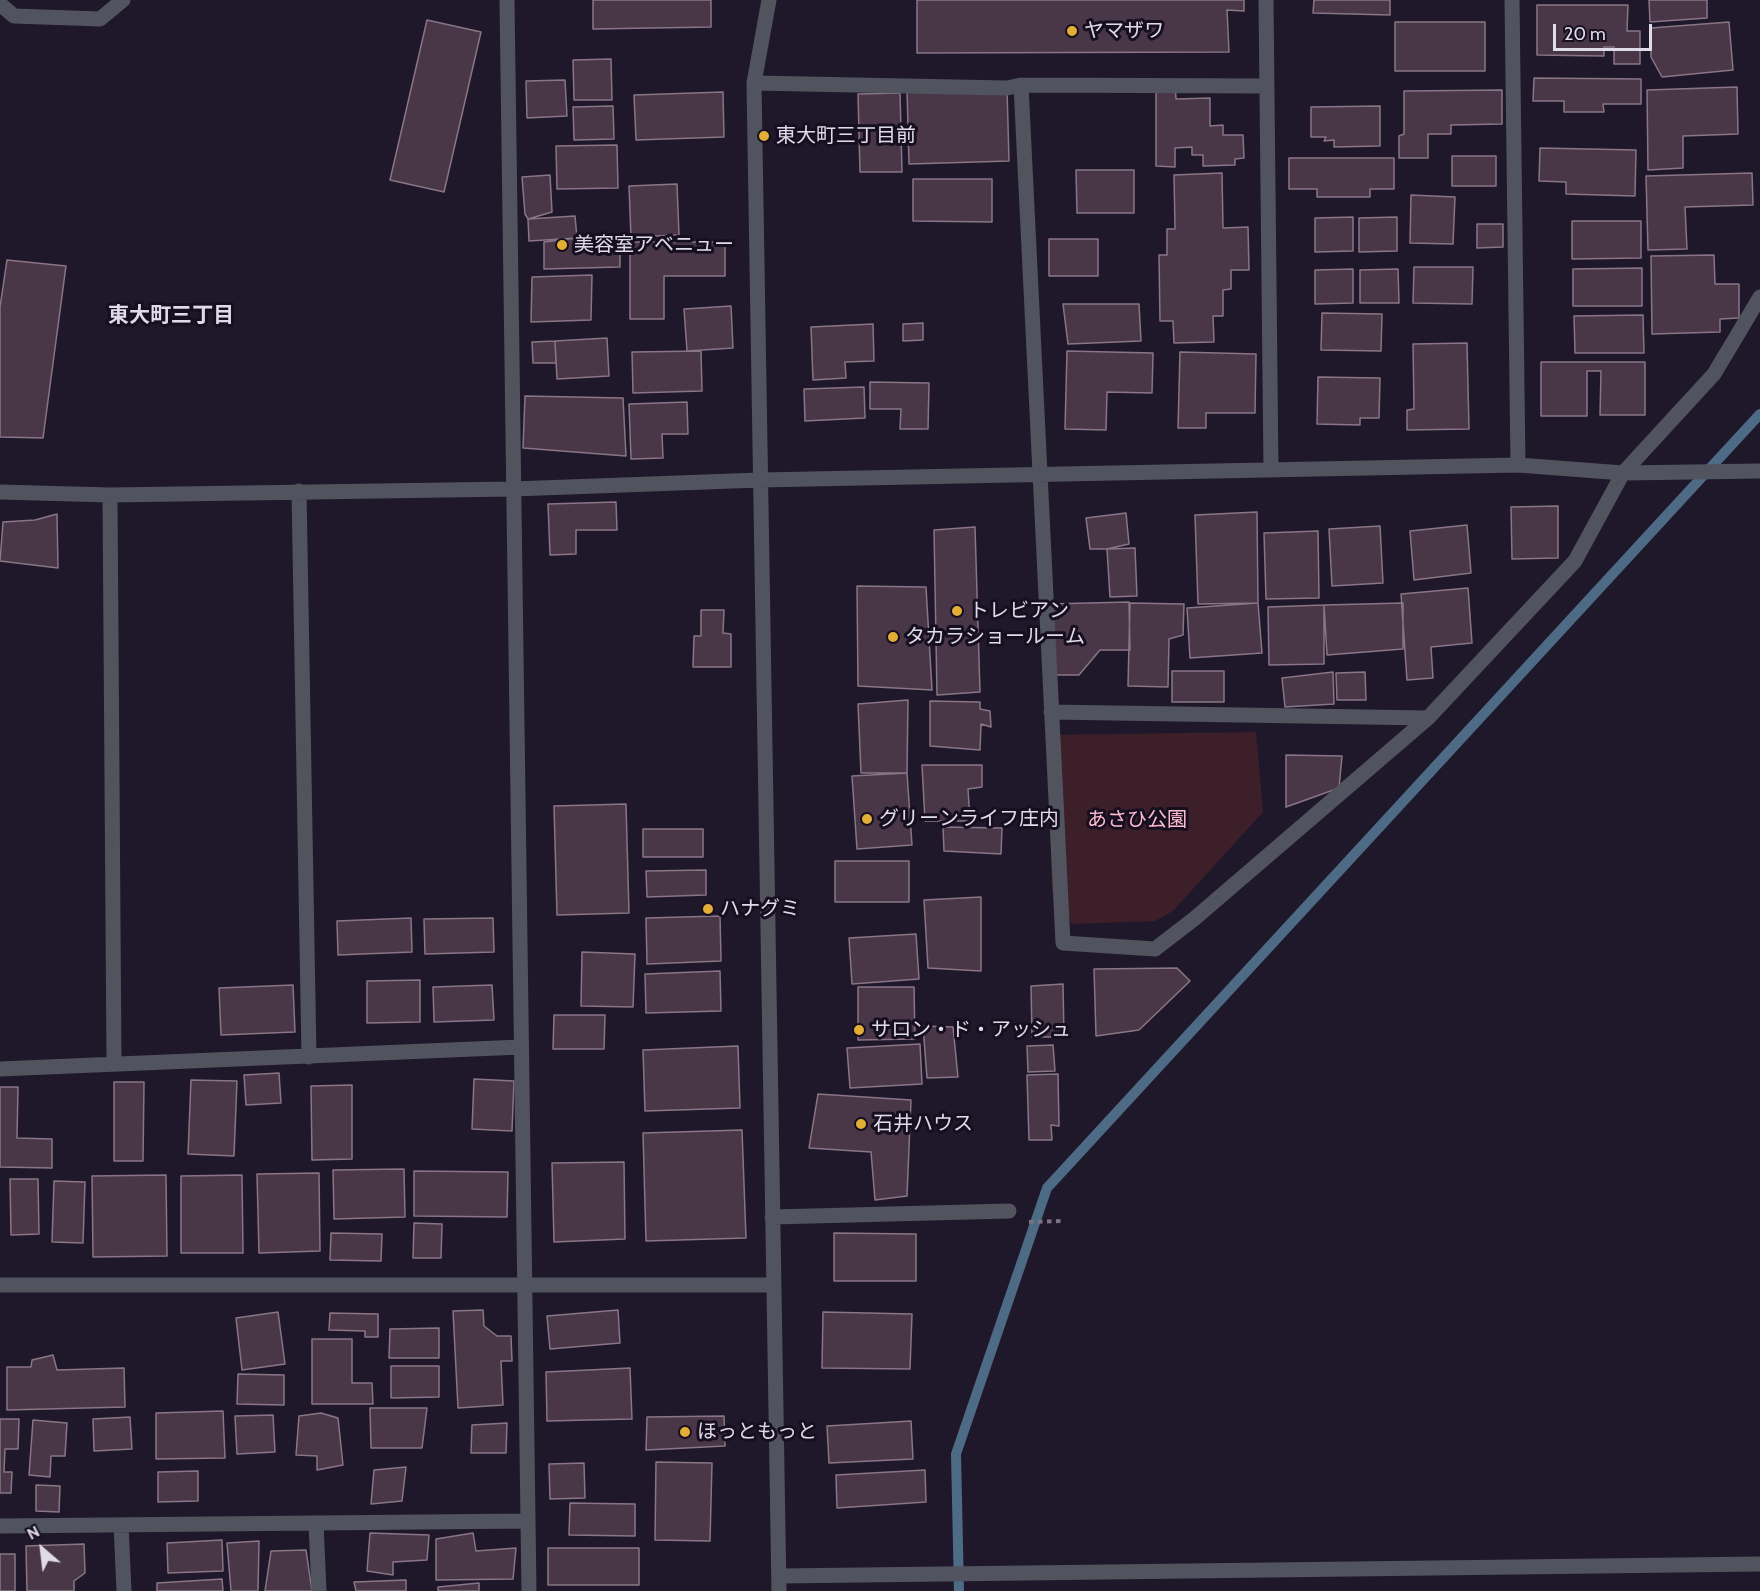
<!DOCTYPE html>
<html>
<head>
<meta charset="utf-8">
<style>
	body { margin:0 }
	#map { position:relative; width:1760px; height:1591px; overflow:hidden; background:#1f182a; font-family:Cabin,sans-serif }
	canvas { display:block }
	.north { position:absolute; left:12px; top:1519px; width:60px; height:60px; -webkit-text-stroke:4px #160f20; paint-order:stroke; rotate:332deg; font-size:16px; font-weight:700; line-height:24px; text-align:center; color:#e0dbe8 }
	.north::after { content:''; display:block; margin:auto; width:21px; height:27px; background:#e0dbe8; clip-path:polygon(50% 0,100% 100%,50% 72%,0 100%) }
	.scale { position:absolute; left:1553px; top:24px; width:99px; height:27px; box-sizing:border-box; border:3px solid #e0dbe8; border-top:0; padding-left:8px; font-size:18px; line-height:21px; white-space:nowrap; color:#e0dbe8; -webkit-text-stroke:4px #160f20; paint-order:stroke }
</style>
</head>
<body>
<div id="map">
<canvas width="1760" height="1591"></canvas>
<div class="north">N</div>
<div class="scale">20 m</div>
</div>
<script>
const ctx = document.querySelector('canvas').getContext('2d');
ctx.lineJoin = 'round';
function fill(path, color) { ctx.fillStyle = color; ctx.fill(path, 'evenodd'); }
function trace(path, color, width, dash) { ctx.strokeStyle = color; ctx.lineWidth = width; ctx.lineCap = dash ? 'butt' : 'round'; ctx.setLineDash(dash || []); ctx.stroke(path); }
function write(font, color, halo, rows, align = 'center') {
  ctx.font = font + ' Cabin,"Noto Sans JP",sans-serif'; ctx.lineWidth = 6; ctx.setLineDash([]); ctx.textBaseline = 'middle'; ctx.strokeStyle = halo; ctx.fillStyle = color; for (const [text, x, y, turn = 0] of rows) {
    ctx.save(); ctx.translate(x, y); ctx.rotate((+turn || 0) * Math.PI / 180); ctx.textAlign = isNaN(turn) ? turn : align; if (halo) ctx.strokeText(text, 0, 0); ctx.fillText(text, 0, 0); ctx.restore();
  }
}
fill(new Path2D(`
	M 1256,732 L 1263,812 L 1173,911 L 1155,921 L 1072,924 L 1052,891 L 1047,735 Z`), '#3c1f29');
trace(new Path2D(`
	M 959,1591 L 956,1454 L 1047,1188 L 1760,414`), '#4e6b85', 10);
const building = new Path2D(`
	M 593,0 L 711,0 L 711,27 L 593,29 Z
	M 917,0 L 1244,0 L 1244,11 L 1227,10 L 1229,52 L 917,53 Z
	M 1314,0 L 1390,0 L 1390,15 L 1313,13 Z
	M 1649,0 L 1707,0 L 1707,18 L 1650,22 Z
	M 1537,5 L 1628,5 L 1627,31 L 1640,31 L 1640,64 L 1614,64 L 1614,47 L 1604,47 L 1604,56 L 1537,55 Z
	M 427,20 L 481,32 L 444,192 L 390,180 Z
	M 1395,22 L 1485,22 L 1485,71 L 1395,71 Z
	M 1729,22 L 1733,70 L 1662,77 L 1651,57 L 1651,28 Z
	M 611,59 L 612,100 L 574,100 L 573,60 Z
	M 1534,78 L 1641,79 L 1641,104 L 1603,104 L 1604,112 L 1564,112 L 1564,101 L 1533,101 Z
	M 565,80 L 567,116 L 527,118 L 526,81 Z
	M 1156,83 L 1175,83 L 1176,99 L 1210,98 L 1210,126 L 1223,125 L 1223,135 L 1243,135 L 1244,158 L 1235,159 L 1235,165 L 1203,166 L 1203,155 L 1192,155 L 1192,147 L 1175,148 L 1175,167 L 1156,166 Z
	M 1737,87 L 1738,134 L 1683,136 L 1683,168 L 1648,170 L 1647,90 Z
	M 1007,88 L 1009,161 L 909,164 L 907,90 Z
	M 1502,90 L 1502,124 L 1451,125 L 1451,134 L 1428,134 L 1428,158 L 1399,158 L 1399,136 L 1404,134 L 1404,91 Z
	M 723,92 L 724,137 L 636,140 L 634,95 Z
	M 900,93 L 902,172 L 860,172 L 858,94 Z
	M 613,106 L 614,139 L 574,140 L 573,107 Z
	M 1380,106 L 1380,146 L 1334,147 L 1334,140 L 1324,141 L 1326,137 L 1311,137 L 1311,107 Z
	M 617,145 L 618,188 L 557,189 L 556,146 Z
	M 1540,148 L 1636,150 L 1635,196 L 1566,194 L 1566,182 L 1539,181 Z
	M 1452,156 L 1496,156 L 1496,186 L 1452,186 Z
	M 1289,158 L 1394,158 L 1394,189 L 1370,189 L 1370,197 L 1317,197 L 1317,189 L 1289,189 Z
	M 1076,170 L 1134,170 L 1134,213 L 1077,213 Z
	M 1222,173 L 1223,228 L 1248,227 L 1249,270 L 1231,270 L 1231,289 L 1223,290 L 1223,316 L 1213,316 L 1214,342 L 1174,343 L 1173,321 L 1160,321 L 1159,255 L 1167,255 L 1167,229 L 1175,229 L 1174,175 Z
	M 1752,173 L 1753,205 L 1685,207 L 1687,249 L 1648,250 L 1646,176 Z
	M 550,175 L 552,212 L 528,219 L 525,214 L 522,177 Z
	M 913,179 L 992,179 L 992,222 L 913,221 Z
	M 677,184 L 679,235 L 631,237 L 629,186 Z
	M 1411,195 L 1455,197 L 1453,244 L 1410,243 Z
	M 575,216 L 577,238 L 529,241 L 528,219 Z
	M 1353,217 L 1353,251 L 1315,252 L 1315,218 Z
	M 1397,217 L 1397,251 L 1359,252 L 1359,218 Z
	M 1572,221 L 1641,221 L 1641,258 L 1572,259 Z
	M 1477,224 L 1503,224 L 1503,247 L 1477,248 Z
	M 577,238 L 620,238 L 620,267 L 544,269 L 544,242 Z
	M 1049,239 L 1098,239 L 1098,276 L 1049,276 Z
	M 630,242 L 725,242 L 725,276 L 664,276 L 664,319 L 630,319 Z
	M 1714,255 L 1715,284 L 1739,284 L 1739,318 L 1720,319 L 1720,332 L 1652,334 L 1651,256 Z
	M 7,260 L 66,266 L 43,438 L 0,437 L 0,307 Z
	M 1414,267 L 1473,267 L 1472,304 L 1413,303 Z
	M 1642,268 L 1642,306 L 1573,306 L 1573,269 Z
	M 1353,269 L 1353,303 L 1315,304 L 1315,270 Z
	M 1398,269 L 1399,303 L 1360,303 L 1360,270 Z
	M 592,275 L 591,320 L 531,322 L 532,277 Z
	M 1063,304 L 1139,304 L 1141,341 L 1068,344 Z
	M 731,306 L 733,348 L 687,351 L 684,309 Z
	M 1322,313 L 1382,314 L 1381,351 L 1321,350 Z
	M 1643,315 L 1644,353 L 1575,353 L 1574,316 Z
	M 923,323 L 923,340 L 903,341 L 903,324 Z
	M 873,324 L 874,361 L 845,362 L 846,378 L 813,380 L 811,327 Z
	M 607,338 L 609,376 L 557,379 L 555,341 Z
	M 555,341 L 556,363 L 533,363 L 532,342 Z
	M 1467,343 L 1469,429 L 1407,430 L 1407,410 L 1414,409 L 1413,344 Z
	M 701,351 L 702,391 L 633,393 L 632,352 Z
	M 1067,351 L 1153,353 L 1152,393 L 1107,392 L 1106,430 L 1065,429 Z
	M 1180,352 L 1256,354 L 1255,413 L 1206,413 L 1206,428 L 1178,428 Z
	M 1541,362 L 1645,362 L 1645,415 L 1600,415 L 1601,371 L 1587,371 L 1587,416 L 1541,416 Z
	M 1318,377 L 1380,378 L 1379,418 L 1360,418 L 1360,425 L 1317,424 Z
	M 870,382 L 929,383 L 928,429 L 900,429 L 901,409 L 870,409 Z
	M 864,387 L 865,418 L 805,421 L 804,389 Z
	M 525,396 L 623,398 L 626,456 L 523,448 Z
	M 687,402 L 688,434 L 662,434 L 663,458 L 631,459 L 629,404 Z
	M 616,502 L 617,530 L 576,530 L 576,554 L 550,555 L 548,504 Z
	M 1558,506 L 1558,558 L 1512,559 L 1511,507 Z
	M 1257,512 L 1258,603 L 1198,604 L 1195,515 Z
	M 1126,513 L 1129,544 L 1107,549 L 1090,549 L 1086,518 Z
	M 57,514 L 58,568 L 0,561 L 3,522 L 35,520 Z
	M 1467,525 L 1471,573 L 1414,580 L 1410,531 Z
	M 1380,526 L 1383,583 L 1332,586 L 1329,529 Z
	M 975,527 L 980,692 L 937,695 L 934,530 Z
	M 1318,531 L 1319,598 L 1266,599 L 1264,533 Z
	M 1135,548 L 1137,596 L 1110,597 L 1107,549 Z
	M 857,586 L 926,587 L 932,690 L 858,686 Z
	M 1468,588 L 1472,643 L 1431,647 L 1433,678 L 1407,680 L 1401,594 Z
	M 1129,602 L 1130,650 L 1100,650 L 1079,675 L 1050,675 L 1049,604 Z
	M 1130,603 L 1184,604 L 1183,635 L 1169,639 L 1168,687 L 1128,686 Z
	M 1258,603 L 1262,653 L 1190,658 L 1187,608 Z
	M 1403,603 L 1403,649 L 1327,655 L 1324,605 Z
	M 1324,605 L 1324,664 L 1269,665 L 1268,607 Z
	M 701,610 L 724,610 L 723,633 L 731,634 L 731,667 L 693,667 L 694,636 L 701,636 Z
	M 1172,671 L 1224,671 L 1224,702 L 1172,702 Z
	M 1333,672 L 1334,704 L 1285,707 L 1282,678 Z
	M 1365,672 L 1366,700 L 1337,700 L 1336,673 Z
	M 908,700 L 907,773 L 861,773 L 858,704 Z
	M 930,701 L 980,702 L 980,709 L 990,711 L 991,727 L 981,724 L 980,750 L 930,746 Z
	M 1286,755 L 1342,756 L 1339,788 L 1286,807 Z
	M 922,765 L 982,765 L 982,787 L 968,789 L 970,821 L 925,821 Z
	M 907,773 L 912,845 L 857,849 L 852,776 Z
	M 626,804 L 629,913 L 557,915 L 554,806 Z
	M 943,827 L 1002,828 L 1001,854 L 944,851 Z
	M 643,829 L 703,829 L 703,857 L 643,857 Z
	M 835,861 L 909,861 L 909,902 L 835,902 Z
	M 706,870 L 706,895 L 647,897 L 646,871 Z
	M 981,897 L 981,971 L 928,968 L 924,900 Z
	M 720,916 L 721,961 L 647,964 L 646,918 Z
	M 411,918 L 412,952 L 338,955 L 337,921 Z
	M 493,918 L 494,952 L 425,954 L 424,919 Z
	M 916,934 L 919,979 L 852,984 L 849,938 Z
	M 582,952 L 635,954 L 633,1007 L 581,1006 Z
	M 1177,968 L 1190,981 L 1139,1030 L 1096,1036 L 1094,969 Z
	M 720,971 L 721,1011 L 646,1013 L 645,974 Z
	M 420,980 L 420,1022 L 367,1023 L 367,981 Z
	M 1063,984 L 1064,1037 L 1032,1037 L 1031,986 Z
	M 293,985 L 295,1032 L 221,1035 L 219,988 Z
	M 492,985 L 494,1020 L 434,1022 L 433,987 Z
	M 858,987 L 914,987 L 915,1039 L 858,1040 Z
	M 554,1015 L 605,1015 L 604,1049 L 553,1049 Z
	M 923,1026 L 953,1027 L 958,1077 L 927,1078 Z
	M 920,1044 L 922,1084 L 850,1088 L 847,1048 Z
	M 1053,1045 L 1055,1071 L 1028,1072 L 1027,1046 Z
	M 738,1046 L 740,1108 L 645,1111 L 643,1050 Z
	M 279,1073 L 281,1103 L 246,1105 L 244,1075 Z
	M 1058,1074 L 1059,1126 L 1051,1125 L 1052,1140 L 1029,1140 L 1027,1075 Z
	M 474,1079 L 514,1081 L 512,1131 L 472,1129 Z
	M 191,1080 L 237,1081 L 234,1156 L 188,1154 Z
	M 114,1082 L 144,1082 L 143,1161 L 114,1161 Z
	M 352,1085 L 352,1159 L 312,1160 L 311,1086 Z
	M 0,1087 L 18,1087 L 17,1138 L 52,1139 L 52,1168 L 0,1167 Z
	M 818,1094 L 911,1100 L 907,1196 L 875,1200 L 871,1152 L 809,1148 Z
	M 742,1130 L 746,1238 L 646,1241 L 643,1133 Z
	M 624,1162 L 625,1239 L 554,1242 L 552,1163 Z
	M 404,1169 L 405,1217 L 334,1219 L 333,1170 Z
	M 414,1171 L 508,1172 L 507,1217 L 414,1216 Z
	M 319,1173 L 320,1251 L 259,1253 L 257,1174 Z
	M 166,1175 L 167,1256 L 93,1257 L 92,1176 Z
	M 242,1175 L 243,1253 L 181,1253 L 181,1176 Z
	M 10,1179 L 38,1179 L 39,1234 L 11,1235 Z
	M 54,1181 L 85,1182 L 83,1243 L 52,1242 Z
	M 414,1223 L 442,1224 L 441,1258 L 413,1258 Z
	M 331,1233 L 382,1234 L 381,1261 L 330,1260 Z
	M 834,1233 L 916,1234 L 916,1281 L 834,1281 Z
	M 483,1310 L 484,1326 L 497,1336 L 511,1336 L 512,1361 L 501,1361 L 503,1405 L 458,1408 L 453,1311 Z
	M 618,1310 L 620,1343 L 550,1349 L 547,1316 Z
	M 278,1312 L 285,1364 L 242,1370 L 236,1318 Z
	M 823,1312 L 912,1314 L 910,1369 L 822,1368 Z
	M 330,1313 L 378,1314 L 378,1337 L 365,1337 L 365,1331 L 329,1330 Z
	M 439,1328 L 439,1358 L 389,1358 L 390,1329 Z
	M 312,1339 L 352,1339 L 352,1383 L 372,1383 L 373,1404 L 312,1404 Z
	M 53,1355 L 57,1370 L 124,1368 L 125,1407 L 7,1410 L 7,1367 L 31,1367 L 32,1360 Z
	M 391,1366 L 439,1366 L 439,1397 L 391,1398 Z
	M 630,1368 L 632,1419 L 547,1421 L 546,1372 Z
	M 238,1374 L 284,1375 L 284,1405 L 237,1404 Z
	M 370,1408 L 427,1408 L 422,1448 L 371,1448 Z
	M 223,1411 L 225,1458 L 156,1459 L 156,1413 Z
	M 321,1413 L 338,1418 L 343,1465 L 317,1470 L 317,1456 L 296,1455 L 299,1416 Z
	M 273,1415 L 275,1452 L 237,1454 L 235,1416 Z
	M 724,1416 L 725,1446 L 646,1450 L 647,1417 Z
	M 130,1417 L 132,1449 L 94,1451 L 93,1419 Z
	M 0,1419 L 19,1419 L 18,1449 L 5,1449 L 4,1472 L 12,1472 L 11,1493 L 0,1493 Z
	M 33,1420 L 67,1423 L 65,1456 L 51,1456 L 50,1477 L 29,1475 Z
	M 911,1421 L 913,1459 L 829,1463 L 827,1426 Z
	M 507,1423 L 506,1453 L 471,1453 L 472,1425 Z
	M 656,1462 L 712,1463 L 710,1541 L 655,1540 Z
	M 584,1463 L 585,1498 L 550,1499 L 549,1464 Z
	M 406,1467 L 402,1501 L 371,1504 L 374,1470 Z
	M 925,1470 L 926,1502 L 837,1508 L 836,1475 Z
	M 198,1471 L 198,1501 L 158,1502 L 158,1472 Z
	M 36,1485 L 60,1486 L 59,1512 L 36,1511 Z
	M 570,1503 L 635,1504 L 635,1536 L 569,1535 Z
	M 370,1533 L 429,1535 L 427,1560 L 393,1562 L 393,1575 L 367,1571 Z
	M 473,1533 L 476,1551 L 516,1548 L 513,1579 L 436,1580 L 436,1539 Z
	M 222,1540 L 223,1571 L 168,1573 L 167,1543 Z
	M 259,1541 L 258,1591 L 231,1591 L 227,1543 Z
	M 84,1544 L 85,1573 L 74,1581 L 74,1591 L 27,1591 L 26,1546 Z
	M 548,1548 L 639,1548 L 639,1585 L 548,1585 Z
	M 306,1550 L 312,1591 L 265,1591 L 271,1551 Z
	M 0,1554 L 15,1554 L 15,1591 L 0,1591 Z
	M 222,1579 L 223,1591 L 157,1591 L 157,1583 Z
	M 406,1580 L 406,1591 L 356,1591 L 354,1582 Z
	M 479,1583 L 479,1591 L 438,1591 L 438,1587 Z`);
fill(building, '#493747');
trace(building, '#8a7587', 1.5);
trace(new Path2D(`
	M 1029,1222 L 1061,1221`), '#797382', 4, [4.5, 4.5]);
trace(new Path2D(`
	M 507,0 L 529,1591
	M 769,0 L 754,83 L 779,1591
	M 1266,0 L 1271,470
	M 1512,0 L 1518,465
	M 0,4 L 14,16 L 100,19 L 123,0
	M 754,83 L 1007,88 L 1021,85 L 1266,86
	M 1021,85 L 1063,943 L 1155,949 L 1194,919 L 1428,718 L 1575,561 L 1623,473 L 1714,374 L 1760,297
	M 299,491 L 309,1057
	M 0,492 L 110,495 L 513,489 L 760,480 L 1518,465 L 1623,473 L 1760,471
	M 110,495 L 114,1063
	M 1051,712 L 1428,718
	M 0,1069 L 521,1047
	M 772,1217 L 1009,1211
	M 0,1285 L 773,1285
	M 316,1523 L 319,1591
	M 121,1525 L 124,1591
	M 0,1526 L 528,1521
	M 779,1576 L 1760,1564`), '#51545e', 15);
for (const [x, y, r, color] of [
	[1072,31,6,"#e3ae35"],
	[764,136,6,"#e3ae35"],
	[562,245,6,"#e3ae35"],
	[957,611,6,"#e3ae35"],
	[893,637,6,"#e3ae35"],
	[867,819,6,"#e3ae35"],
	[708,909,6,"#e3ae35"],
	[859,1030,6,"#e3ae35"],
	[861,1124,6,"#e3ae35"],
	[685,1432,6,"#e3ae35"]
]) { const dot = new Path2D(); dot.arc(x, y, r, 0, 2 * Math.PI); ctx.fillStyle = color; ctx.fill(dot); trace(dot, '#160f20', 2); }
write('20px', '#e0dbe8', '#160f20', [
	["ヤマザワ",1084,31],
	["東大町三丁目前",776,136],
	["美容室アベニュー",574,245],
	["トレビアン",969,611],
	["タカラショールーム",905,637],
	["グリーンライフ庄内",879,819],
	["ハナグミ",720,909],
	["サロン・ド・アッシュ",871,1030],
	["石井ハウス",873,1124],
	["ほっともっと",697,1432]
], 'left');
write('20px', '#febacf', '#160f20', [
	["あさひ公園",1137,820]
]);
write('bold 21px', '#e0dbe8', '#160f20', [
	["東大町三丁目",171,316]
]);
</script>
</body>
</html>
